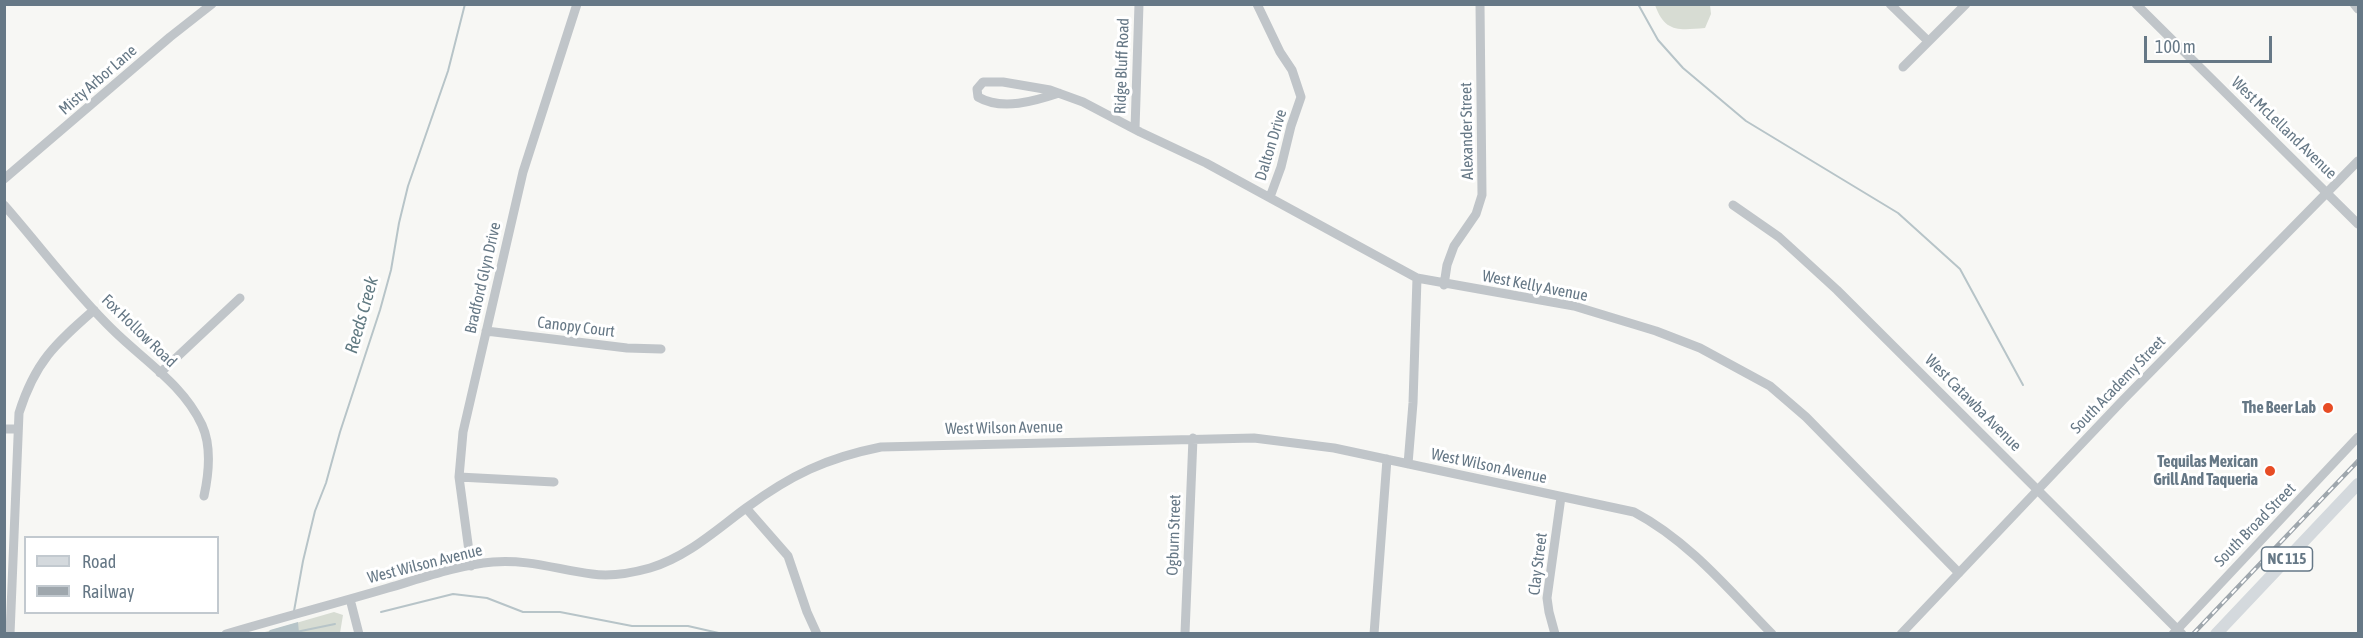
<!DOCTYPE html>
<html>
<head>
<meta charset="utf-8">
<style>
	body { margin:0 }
	#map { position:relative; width:2363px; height:638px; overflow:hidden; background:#f7f7f4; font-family:"Asap Condensed",sans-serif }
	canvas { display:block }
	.frame { position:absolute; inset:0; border:6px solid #667886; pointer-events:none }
	.legend { position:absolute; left:24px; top:536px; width:195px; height:78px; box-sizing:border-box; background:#fff; border:2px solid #c2c9cf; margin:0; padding:8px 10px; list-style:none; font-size:18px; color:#667886 }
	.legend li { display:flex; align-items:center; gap:12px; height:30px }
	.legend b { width:30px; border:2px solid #c2c9cf }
	.scale { position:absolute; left:2144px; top:36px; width:128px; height:27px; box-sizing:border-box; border:3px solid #667886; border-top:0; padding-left:8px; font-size:18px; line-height:21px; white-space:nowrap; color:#667886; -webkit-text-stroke:4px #fff; paint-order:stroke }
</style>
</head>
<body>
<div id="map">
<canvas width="2363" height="638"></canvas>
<div class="frame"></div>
<ul class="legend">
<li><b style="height:8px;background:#d4d9dd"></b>Road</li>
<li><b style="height:8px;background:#9fa7ad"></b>Railway</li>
</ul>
<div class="scale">100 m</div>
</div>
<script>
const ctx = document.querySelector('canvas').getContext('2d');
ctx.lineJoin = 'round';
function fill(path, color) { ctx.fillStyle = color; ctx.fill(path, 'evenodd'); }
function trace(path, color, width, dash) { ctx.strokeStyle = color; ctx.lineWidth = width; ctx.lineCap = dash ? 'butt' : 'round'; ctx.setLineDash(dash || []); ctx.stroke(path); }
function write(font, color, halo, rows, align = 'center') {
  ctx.font = font + ' "Asap Condensed",sans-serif'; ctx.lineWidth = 6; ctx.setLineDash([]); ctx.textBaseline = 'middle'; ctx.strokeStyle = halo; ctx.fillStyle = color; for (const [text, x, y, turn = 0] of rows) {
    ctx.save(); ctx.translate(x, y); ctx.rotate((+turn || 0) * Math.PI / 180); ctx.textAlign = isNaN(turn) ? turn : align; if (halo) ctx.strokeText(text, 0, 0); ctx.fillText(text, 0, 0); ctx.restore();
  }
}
fill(new Path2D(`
	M 1655,5 L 1710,5 L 1711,14 L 1705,28 C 1679,30 1665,33 1655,5 Z
	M 334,612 L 343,615 L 340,633 L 258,634 Z`), '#d7dcd3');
fill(new Path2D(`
	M 298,622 L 299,633 L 268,633 L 270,630 Z`), '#b7c4c8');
trace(new Path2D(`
	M 1638,4 L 1658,40 L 1683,68 L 1746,121 L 1898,213 L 1960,269 L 2023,385
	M 294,611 L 303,561 L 315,511 L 326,483 L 340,432 L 380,310 L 391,270 L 399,223 L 408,186 L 448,71 L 465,4
	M 381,612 L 453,594 L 487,598 L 523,612 L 560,612 L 632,626 L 688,626 L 723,634
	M 296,632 L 335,624`), '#b7c4c8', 2);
trace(new Path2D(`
	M 1257,4 L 1280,52 L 1292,70 L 1301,97 L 1291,126 L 1281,167 L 1270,197
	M 1890,4 L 1928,41
	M 2136,4 L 2358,224
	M 2354,4 L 2358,9
	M 1903,67 L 1966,4
	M 1059,93 C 1035,101 1002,111 978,97 L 977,89 L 983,82 L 1003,82 L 1050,90 L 1083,102 L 1140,132 L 1206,163 L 1417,278 L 1574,306 L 1656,331 L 1700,348 L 1770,386 L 1806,417 L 1959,573
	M 1135,129 L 1139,4
	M 4,179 L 170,37 L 212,4
	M 4,205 C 40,246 73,291 112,329 C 143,360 183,384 202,425 C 212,447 209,473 204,496
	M 1733,205 L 1779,237 L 1837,290 L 2182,634
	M 1444,285 L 1447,265 L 1454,246 L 1476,214 L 1482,195 L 1480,4
	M 486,331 L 627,348 L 661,349
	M 160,373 L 240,298
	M 4,429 L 17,429
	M 1408,464 L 1413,403 L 1417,278
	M 459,477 L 554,482
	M 746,508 L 788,556 L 807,612 L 817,634
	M 471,566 L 459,477 L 463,432 L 523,172 L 577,4
	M 350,599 L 359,634
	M 1185,633 L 1193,438
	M 10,634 L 19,413 C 35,362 55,344 94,310
	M 226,634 C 280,618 334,604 388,588 C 422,578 458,565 493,562 C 528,559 559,570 592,574 C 612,577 632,573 650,568 C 687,557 716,530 746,508 C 791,475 826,458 881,447 L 1254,438 L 1334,448 L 1634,512 C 1689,541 1729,590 1772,634
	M 1374,634 L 1387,459
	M 1555,634 L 1549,612 L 1547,598 L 1561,497
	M 1901,634 L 2123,400 L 2358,161
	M 2173,634 L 2358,437`), '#c0c5c9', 9);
trace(new Path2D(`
	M 2216,634 L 2358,484`), '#d4d9dd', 12);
const rail = new Path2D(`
	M 2193,634 L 2358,461`);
trace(rail, '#9fa7ad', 4.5);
trace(rail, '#fff', 2, [7]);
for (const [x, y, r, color] of [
	[2328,408,6,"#e74c24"],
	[2270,471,6,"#e74c24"]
]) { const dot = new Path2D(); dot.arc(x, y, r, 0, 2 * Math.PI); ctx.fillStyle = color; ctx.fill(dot); trace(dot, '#fff', 2); }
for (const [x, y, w] of [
	[2287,559,51]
]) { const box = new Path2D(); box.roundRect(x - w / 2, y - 12, w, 24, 4.5); ctx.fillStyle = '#fff'; ctx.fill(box); trace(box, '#667886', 1.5); }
write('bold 15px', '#667886', null, [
	["NC 115",2287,559]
]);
write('16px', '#667886', '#fff', [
	["Ridge Bluff Road",1122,66,-88],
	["Misty Arbor Lane",98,80,-41],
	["West McLelland Avenue",2284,128,44],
	["Alexander Street",1467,131,-91],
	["Dalton Drive",1271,145,-73],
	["Bradford Glyn Drive",483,278,-77],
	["West Kelly Avenue",1535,286,11],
	["Canopy Court",576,327,7],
	["Fox Hollow Road",139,331,44],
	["South Academy Street",2118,385,-46],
	["West Catawba Avenue",1973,403,45],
	["West Wilson Avenue",1004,428,-1],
	["West Wilson Avenue",1489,466,12],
	["South Broad Street",2255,525,-46],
	["Ogburn Street",1174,535,-88],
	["West Wilson Avenue",425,564,-14],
	["Clay Street",1538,564,-83]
]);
write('bold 16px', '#667886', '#fff', [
	["The Beer Lab",2316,408],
	["Tequilas Mexican",2258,462],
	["Grill And Taqueria",2258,480]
], 'right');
write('italic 18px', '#617a82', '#fff', [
	["Reeds Creek",362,315,-74]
]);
</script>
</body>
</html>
